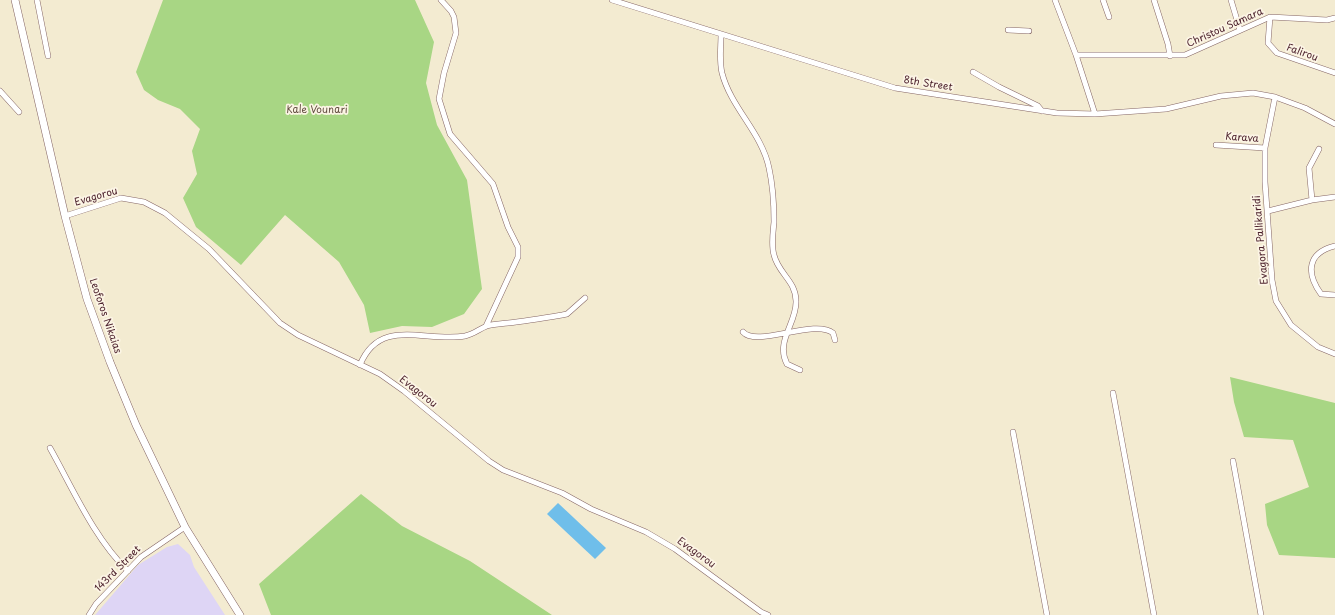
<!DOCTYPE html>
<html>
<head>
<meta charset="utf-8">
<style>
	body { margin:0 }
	canvas { display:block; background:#f3ebd1 }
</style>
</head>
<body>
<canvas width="1335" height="615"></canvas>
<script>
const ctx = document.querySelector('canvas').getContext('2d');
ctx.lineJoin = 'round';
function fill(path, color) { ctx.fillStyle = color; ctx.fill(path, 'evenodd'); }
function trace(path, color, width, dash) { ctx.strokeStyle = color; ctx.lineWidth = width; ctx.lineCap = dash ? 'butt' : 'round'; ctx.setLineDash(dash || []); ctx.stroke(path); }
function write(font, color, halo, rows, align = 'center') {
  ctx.font = font + ' "Playpen Sans",sans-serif'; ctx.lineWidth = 3.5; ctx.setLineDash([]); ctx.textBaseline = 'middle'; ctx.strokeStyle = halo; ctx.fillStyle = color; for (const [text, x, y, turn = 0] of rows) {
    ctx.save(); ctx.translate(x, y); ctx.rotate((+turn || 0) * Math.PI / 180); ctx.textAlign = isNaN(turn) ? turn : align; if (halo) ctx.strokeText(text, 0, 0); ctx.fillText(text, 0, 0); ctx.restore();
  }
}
fill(new Path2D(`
	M 178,544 L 190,555 L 194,567 L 225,615 L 95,615 L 138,565 L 167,547 Z`), '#ded5f5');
fill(new Path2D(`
	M 163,0 L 415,0 L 434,42 L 426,83 L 437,125 L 467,180 L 482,289 L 464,314 L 432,327 L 402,326 L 370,333 L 364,305 L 339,262 L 285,215 L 241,265 L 196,227 L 183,198 L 197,174 L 192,151 L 200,129 L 180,109 L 158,100 L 144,90 L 136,72 Z
	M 1230,377 L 1335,403 L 1335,558 L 1279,555 L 1267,525 L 1265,504 L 1309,487 L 1293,440 L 1244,437 L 1234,402 Z
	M 361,494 L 402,526 L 470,561 L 552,615 L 271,615 L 259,584 Z`), '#a8d684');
fill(new Path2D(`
	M 558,503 L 606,548 L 595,559 L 547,514 Z`), '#6fbeea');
const minor = new Path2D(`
	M 37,0 L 48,56
	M 441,0 L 451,11 L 454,17 L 456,33 L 444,73 L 439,99 L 450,134 L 493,184 L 508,227 L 518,247 L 518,257 L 486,326
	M 612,0 L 895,88 L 1057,113 L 1095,114 L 1166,109 L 1221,96 L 1253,93 L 1275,97 L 1305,108 L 1335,124
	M 1055,0 L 1076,55 L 1095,114
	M 1103,0 L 1109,17
	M 1154,0 L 1168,44 L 1170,56
	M 1231,0 L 1240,30
	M 1270,17 L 1268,43 L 1277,53 L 1335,73
	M 1008,30 L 1029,31
	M 721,34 C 721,47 719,60 722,73 C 731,108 762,133 769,168 C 773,186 774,204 774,222 C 773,233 771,245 774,255 C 778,273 796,281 796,301 C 797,323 775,341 787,364 L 800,370
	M 1076,55 L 1185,55 L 1270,17 L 1327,20 L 1335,18
	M 973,72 L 999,87 L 1038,106 L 1042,111
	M 0,91 L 19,112
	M 1275,97 L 1265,148 L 1265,182 L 1272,280 L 1276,301 L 1291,325 L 1318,347 L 1335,354
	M 1216,145 L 1265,148
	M 1312,200 L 1309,168 L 1319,149
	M 1268,211 L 1312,200 L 1335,197
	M 65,216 L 121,198 L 144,202 L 165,213 L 209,249 L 280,323 L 298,335 L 380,374 L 404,391 L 489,461 L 503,470 L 562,493 L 591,509 L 646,532 L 675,549 L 761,612 L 768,615
	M 1335,246 C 1307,253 1306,273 1321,294 L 1335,295
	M 743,332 C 757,348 815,318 833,333 L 835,340
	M 360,365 C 380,316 426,343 465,336 C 474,334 479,329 487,326 C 493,324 501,324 508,323 C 526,321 544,318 562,315 L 567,314 L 585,298
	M 1113,393 L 1154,615
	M 1013,432 L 1047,615
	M 50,448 C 73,489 94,538 128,571
	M 1233,461 L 1261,615
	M 89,615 L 96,604 L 141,557 L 185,527`);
const major = new Path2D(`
	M 15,0 L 65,216 L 87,299 L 110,362 L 136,425 L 185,527 L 240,615`);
trace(minor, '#856665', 6);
trace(major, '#856665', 8);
trace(minor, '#fff', 5);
trace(major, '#fff', 7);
write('10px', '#4a1f2b', '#fcf5e5', [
	["Christou Samara",1225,28,-24],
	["Falirou",1302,53,20],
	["8th Street",928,84,9],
	["Karava",1242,138,4],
	["Evagorou",96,197,-16],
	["Evagora Pallikaridi",1261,240,-95],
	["Leoforos Nikaias",105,316,71],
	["Evagorou",418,392,38],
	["Evagorou",696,553,36],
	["143rd Street",118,569,-45]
]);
write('10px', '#624d41', '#fcf5e5', [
	["Kale Vounari",317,110]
]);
</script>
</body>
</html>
